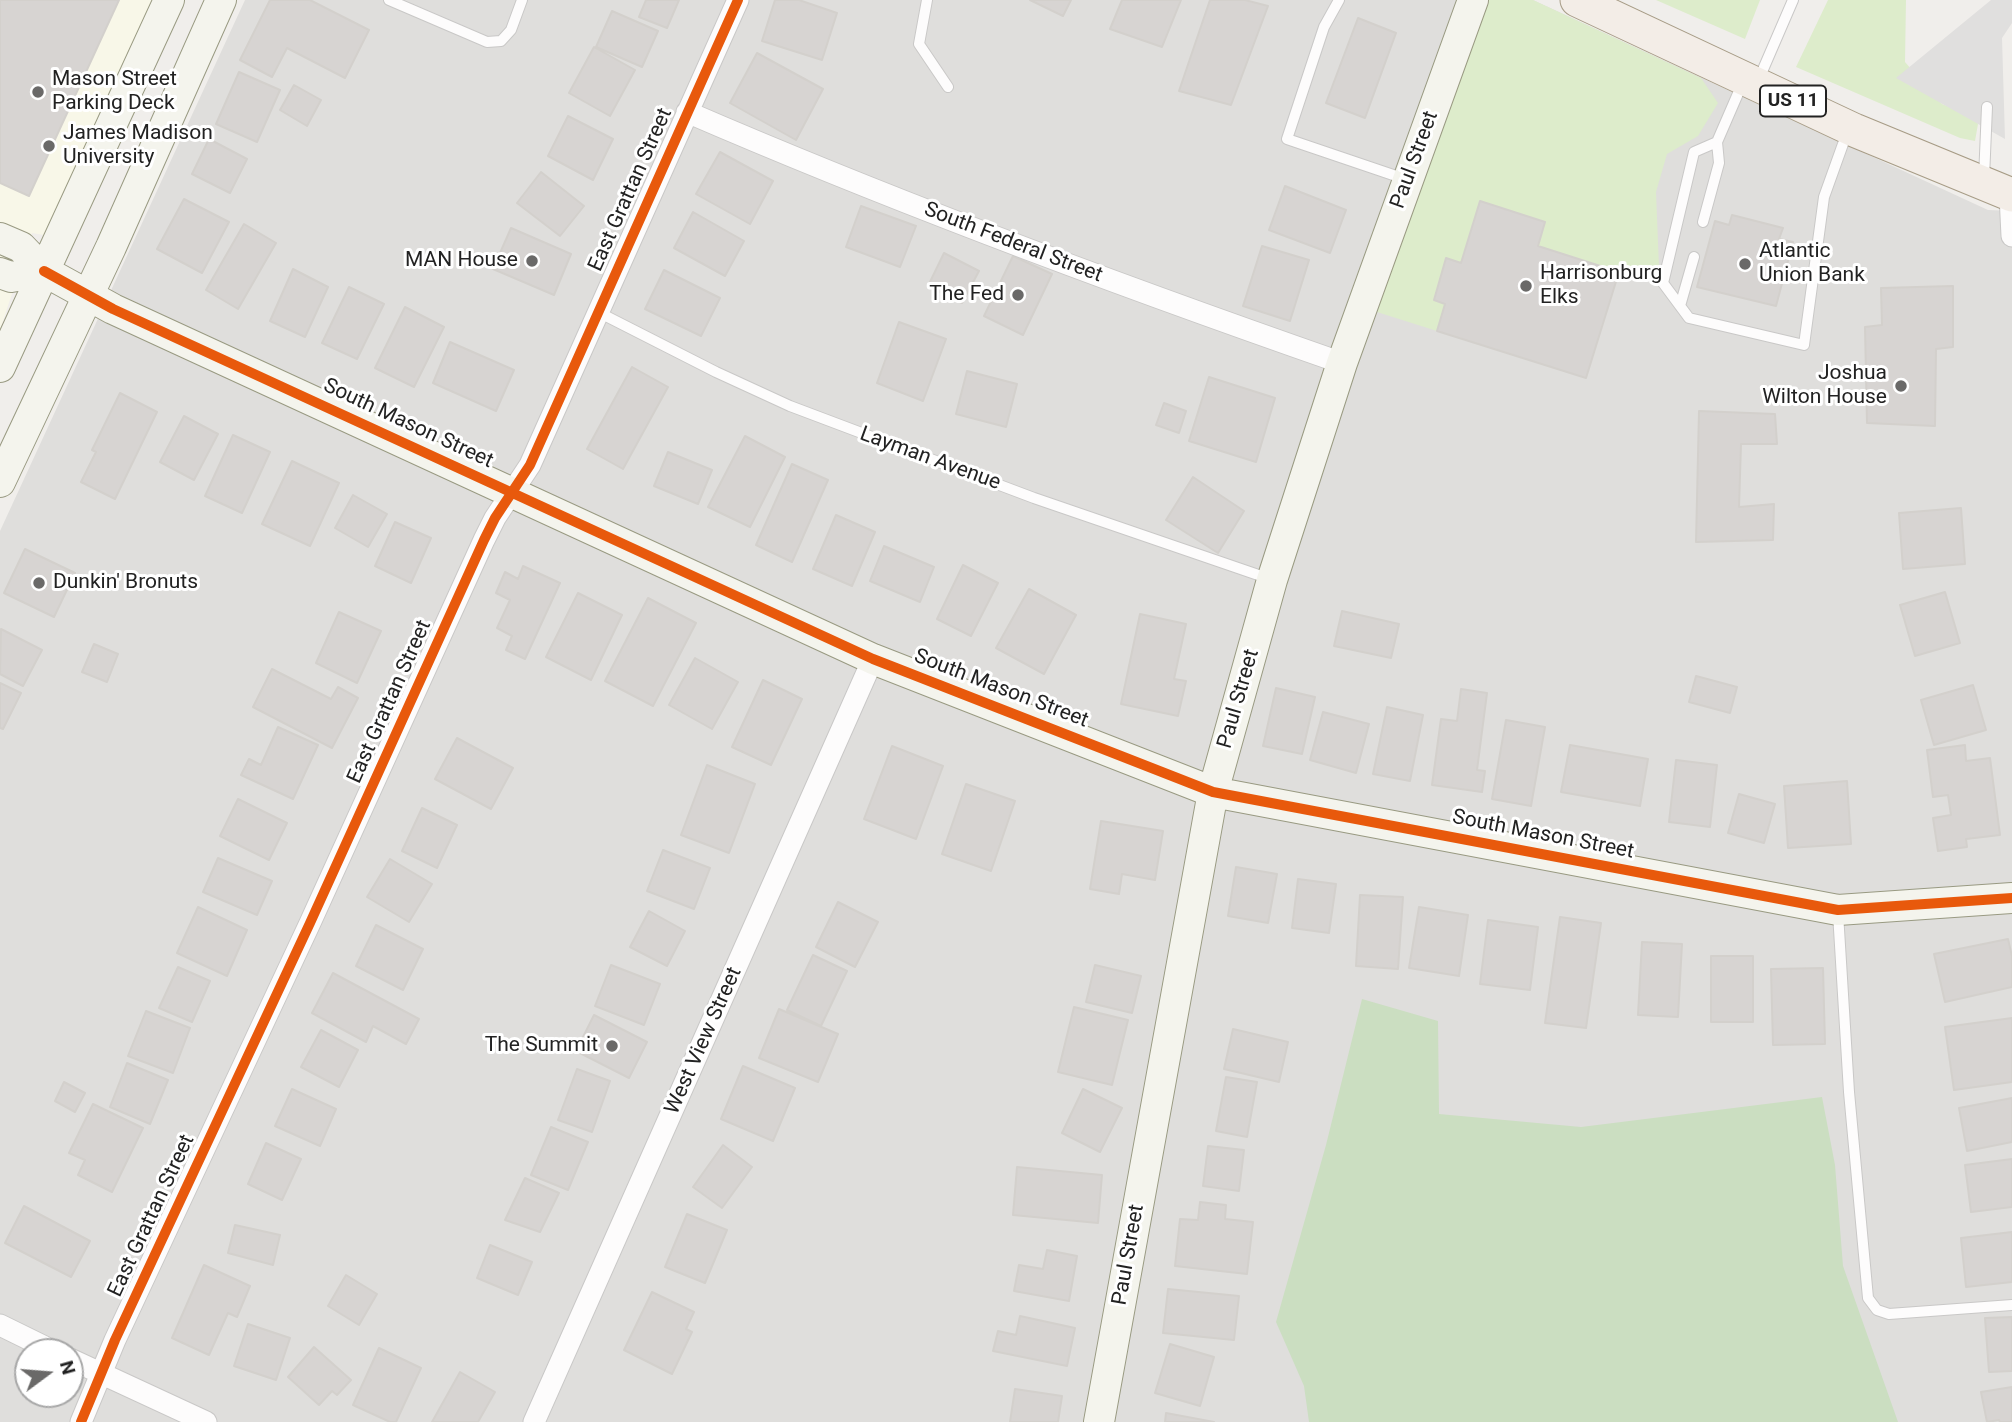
<!DOCTYPE html>
<html>
<head>
<meta charset="utf-8">
<style>
	body { margin:0 }
	#map { position:relative; width:2012px; height:1422px; overflow:hidden; background:#f0eeeb; font-family:Roboto,sans-serif }
	canvas { display:block }
	.north { position:absolute; left:14px; top:1338px; width:70px; height:70px; box-sizing:border-box; background:#fff; border:2px solid #a7a7a7; border-radius:50%; rotate:74deg; font-size:19px; font-weight:700; line-height:28px; text-align:center; color:#222 }
	.north::after { content:''; display:block; margin:auto; width:24px; height:32px; background:#6a6968; clip-path:polygon(50% 0,100% 100%,50% 72%,0 100%) }
</style>
</head>
<body>
<div id="map">
<canvas width="2012" height="1422"></canvas>
<div class="north">N</div>
</div>
<script>
const ctx = document.querySelector('canvas').getContext('2d');
ctx.lineJoin = 'round';
function fill(path, color) { ctx.fillStyle = color; ctx.fill(path, 'evenodd'); }
function trace(path, color, width, dash) { ctx.strokeStyle = color; ctx.lineWidth = width; ctx.lineCap = dash ? 'butt' : 'round'; ctx.setLineDash(dash || []); ctx.stroke(path); }
function write(font, color, halo, rows, align = 'center') {
  ctx.font = font + ' Roboto,sans-serif'; ctx.lineWidth = 6; ctx.setLineDash([]); ctx.textBaseline = 'middle'; ctx.strokeStyle = halo; ctx.fillStyle = color; for (const [text, x, y, turn = 0] of rows) {
    ctx.save(); ctx.translate(x, y); ctx.rotate((+turn || 0) * Math.PI / 180); ctx.textAlign = isNaN(turn) ? turn : align; if (halo) ctx.strokeText(text, 0, 0); ctx.fillText(text, 0, 0); ctx.restore();
  }
}
fill(new Path2D(`
	M 245,0 L 1533,0 L 1988,210 L 2012,211 L 2012,1422 L 0,1422 L 0,531 ZM 28,1352 L 70,1352 L 70,1394 L 28,1394 Z`), '#dfdedc');
fill(new Path2D(`
	M 0,0 L 158,0 L 50,236 L 32,233 L 0,330 Z`), '#f8f7e8');
fill(new Path2D(`
	M 1487,0 L 1533,0 L 1701,78 L 1718,103 L 1698,136 L 1667,154 L 1656,192 L 1659,267 L 1619,272 L 1538,246 L 1545,222 L 1480,202 L 1461,263 L 1446,258 L 1434,300 L 1445,304 L 1437,331 L 1377,312 Z
	M 1656,0 L 1760,0 L 1745,39 Z
	M 1828,0 L 1906,0 L 1905,62 L 1942,104 L 1974,116 L 1978,124 L 1975,141 L 1960,138 L 1796,67 Z`), '#ddeccb');
fill(new Path2D(`
	M 1362,999 L 1438,1021 L 1439,1114 L 1581,1127 L 1822,1097 L 1835,1165 L 1843,1266 L 1898,1422 L 1309,1422 L 1304,1386 L 1276,1322 L 1326,1145 Z`), '#cbdec1');
fill(new Path2D(`
	M 1991,0 L 2012,0 L 2012,23 L 2002,38 L 2005,139 L 1896,78 Z`), '#e0dfde');
const building = new Path2D(`
	M 0,0 L 119,0 L 29,196 L 0,183 Z
	M 270,0 L 310,0 L 369,30 L 345,78 L 287,48 L 272,77 L 240,60 Z
	M 646,0 L 679,0 L 667,28 L 639,17 Z
	M 775,0 L 799,0 L 837,13 L 822,60 L 762,41 Z
	M 1030,0 L 1071,0 L 1063,16 Z
	M 1122,0 L 1181,0 L 1162,47 L 1110,29 Z
	M 1210,0 L 1245,0 L 1268,6 L 1231,105 L 1179,91 Z
	M 612,11 L 658,31 L 642,67 L 596,47 Z
	M 1358,18 L 1396,33 L 1365,118 L 1326,103 Z
	M 594,47 L 635,70 L 610,116 L 569,93 Z
	M 757,53 L 823,89 L 796,140 L 730,103 Z
	M 239,72 L 280,90 L 257,142 L 216,124 Z
	M 294,85 L 321,100 L 307,126 L 280,110 Z
	M 568,116 L 613,139 L 593,180 L 548,156 Z
	M 209,139 L 247,159 L 230,193 L 192,174 Z
	M 720,152 L 773,181 L 750,224 L 696,194 Z
	M 541,172 L 584,206 L 560,236 L 517,203 Z
	M 1285,186 L 1346,210 L 1330,253 L 1269,230 Z
	M 184,199 L 229,222 L 202,273 L 157,249 Z
	M 1480,201 L 1545,222 L 1538,246 L 1619,272 L 1586,378 L 1437,331 L 1445,304 L 1434,300 L 1446,258 L 1461,263 Z
	M 861,206 L 916,226 L 900,267 L 846,247 Z
	M 693,212 L 744,241 L 725,276 L 674,248 Z
	M 1732,215 L 1783,228 L 1779,239 L 1793,242 L 1776,306 L 1697,287 L 1715,221 L 1729,225 Z
	M 244,224 L 276,243 L 238,309 L 206,290 Z
	M 511,228 L 571,254 L 554,295 L 493,269 Z
	M 1262,246 L 1309,260 L 1290,321 L 1243,306 Z
	M 944,253 L 979,271 L 962,303 L 928,286 Z
	M 1013,256 L 1052,274 L 1023,335 L 984,316 Z
	M 293,269 L 328,287 L 305,337 L 270,321 Z
	M 664,270 L 720,298 L 701,336 L 645,309 Z
	M 1953,286 L 1953,347 L 1936,349 L 1935,426 L 1867,423 L 1865,327 L 1882,325 L 1881,288 Z
	M 349,287 L 384,304 L 357,359 L 322,343 Z
	M 405,307 L 444,327 L 414,387 L 375,368 Z
	M 899,322 L 946,339 L 923,401 L 877,383 Z
	M 450,342 L 514,370 L 496,411 L 433,383 Z
	M 632,367 L 668,387 L 623,469 L 587,449 Z
	M 967,371 L 1017,384 L 1006,427 L 956,414 Z
	M 1209,377 L 1275,398 L 1256,462 L 1189,441 Z
	M 120,393 L 157,412 L 115,499 L 81,482 L 96,452 L 92,450 Z
	M 1164,403 L 1186,411 L 1179,433 L 1156,425 Z
	M 1699,411 L 1775,414 L 1777,444 L 1741,444 L 1739,507 L 1774,504 L 1773,540 L 1696,542 Z
	M 184,416 L 218,434 L 194,480 L 160,462 Z
	M 233,435 L 270,452 L 242,513 L 205,496 Z
	M 745,436 L 785,457 L 750,527 L 708,507 Z
	M 668,452 L 712,470 L 698,504 L 654,486 Z
	M 292,461 L 339,483 L 310,546 L 262,524 Z
	M 792,464 L 828,480 L 792,562 L 756,545 Z
	M 1193,477 L 1244,511 L 1218,553 L 1166,520 Z
	M 353,495 L 387,514 L 368,547 L 335,528 Z
	M 1961,508 L 1965,564 L 1903,569 L 1899,513 Z
	M 836,515 L 875,532 L 852,586 L 813,569 Z
	M 395,522 L 431,538 L 411,583 L 375,566 Z
	M 884,546 L 934,567 L 920,602 L 870,581 Z
	M 25,549 L 75,573 L 54,617 L 4,593 Z
	M 963,565 L 998,583 L 971,636 L 937,619 Z
	M 523,566 L 560,583 L 525,659 L 506,650 L 512,636 L 497,628 L 510,600 L 496,593 L 505,572 L 518,579 Z
	M 1029,589 L 1076,615 L 1044,674 L 996,648 Z
	M 1945,592 L 1960,643 L 1915,656 L 1900,605 Z
	M 578,593 L 622,615 L 591,680 L 546,657 Z
	M 648,598 L 696,623 L 653,706 L 605,681 Z
	M 1342,611 L 1399,624 L 1391,658 L 1334,646 Z
	M 339,612 L 381,631 L 357,683 L 316,663 Z
	M 1140,614 L 1186,624 L 1174,679 L 1186,681 L 1178,716 L 1121,704 Z
	M 1,629 L 42,650 L 23,686 L 0,674 Z
	M 94,644 L 118,654 L 107,682 L 82,672 Z
	M 695,658 L 738,682 L 712,729 L 669,705 Z
	M 272,669 L 331,699 L 338,687 L 358,698 L 332,748 L 253,707 Z
	M 1696,676 L 1737,687 L 1730,713 L 1689,702 Z
	M 763,680 L 802,699 L 771,765 L 732,747 Z
	M 0,683 L 21,693 L 3,729 L 0,728 Z
	M 1973,685 L 1986,730 L 1934,745 L 1921,700 Z
	M 1276,688 L 1315,697 L 1302,754 L 1263,746 Z
	M 1461,689 L 1487,693 L 1477,770 L 1485,771 L 1482,792 L 1432,785 L 1441,719 L 1457,721 Z
	M 1387,707 L 1423,715 L 1410,781 L 1373,774 Z
	M 1323,712 L 1369,724 L 1356,773 L 1310,760 Z
	M 1506,720 L 1545,727 L 1531,806 L 1492,799 Z
	M 278,727 L 318,745 L 293,799 L 241,775 L 249,759 L 261,765 Z
	M 457,738 L 513,768 L 491,809 L 435,779 Z
	M 1570,745 L 1648,759 L 1640,806 L 1561,792 Z
	M 1965,745 L 1966,761 L 1990,758 L 2000,835 L 1966,839 L 1967,847 L 1938,851 L 1933,818 L 1951,815 L 1948,795 L 1933,797 L 1927,750 Z
	M 892,746 L 943,766 L 916,839 L 864,819 Z
	M 1676,760 L 1717,765 L 1710,827 L 1669,822 Z
	M 707,765 L 755,784 L 729,853 L 681,835 Z
	M 1847,781 L 1851,844 L 1788,848 L 1784,786 Z
	M 966,784 L 1015,801 L 991,871 L 942,854 Z
	M 1739,794 L 1775,804 L 1764,843 L 1728,833 Z
	M 238,799 L 287,823 L 269,860 L 220,836 Z
	M 422,808 L 457,825 L 437,868 L 402,851 Z
	M 1101,821 L 1163,831 L 1155,880 L 1122,874 L 1119,894 L 1090,889 Z
	M 663,850 L 710,868 L 694,909 L 647,891 Z
	M 218,858 L 272,881 L 257,915 L 203,892 Z
	M 390,859 L 432,884 L 409,922 L 367,897 Z
	M 1236,867 L 1277,874 L 1268,923 L 1228,916 Z
	M 1298,879 L 1336,884 L 1329,933 L 1292,928 Z
	M 1360,895 L 1403,897 L 1398,969 L 1356,966 Z
	M 838,902 L 878,922 L 855,967 L 816,947 Z
	M 198,907 L 247,930 L 227,976 L 177,953 Z
	M 1419,907 L 1468,915 L 1459,976 L 1409,968 Z
	M 649,911 L 685,931 L 667,966 L 630,947 Z
	M 1560,917 L 1601,923 L 1586,1028 L 1545,1023 Z
	M 1488,920 L 1538,927 L 1530,990 L 1480,984 Z
	M 376,925 L 423,949 L 403,990 L 356,966 Z
	M 2008,939 L 2012,956 L 2012,987 L 1945,1002 L 1934,954 Z
	M 1642,942 L 1682,944 L 1678,1017 L 1638,1015 Z
	M 813,955 L 847,971 L 821,1026 L 787,1010 Z
	M 1711,956 L 1753,956 L 1753,1022 L 1711,1022 Z
	M 611,965 L 660,984 L 644,1025 L 595,1006 Z
	M 1095,965 L 1141,976 L 1132,1013 L 1086,1002 Z
	M 178,967 L 210,981 L 192,1022 L 159,1008 Z
	M 1823,968 L 1825,1044 L 1773,1045 L 1771,969 Z
	M 333,973 L 419,1019 L 406,1044 L 373,1026 L 366,1042 L 312,1013 Z
	M 1074,1007 L 1128,1020 L 1112,1085 L 1058,1072 Z
	M 779,1009 L 838,1034 L 818,1082 L 759,1058 Z
	M 146,1011 L 190,1028 L 173,1073 L 128,1056 Z
	M 594,1015 L 647,1042 L 629,1078 L 576,1051 Z
	M 2012,1018 L 2012,1082 L 1954,1090 L 1945,1027 Z
	M 1233,1029 L 1288,1042 L 1279,1082 L 1224,1069 Z
	M 321,1030 L 358,1050 L 339,1087 L 301,1067 Z
	M 127,1063 L 168,1080 L 150,1124 L 110,1107 Z
	M 743,1066 L 795,1088 L 773,1141 L 721,1119 Z
	M 577,1069 L 610,1081 L 592,1132 L 558,1120 Z
	M 1226,1077 L 1257,1082 L 1247,1137 L 1216,1131 Z
	M 64,1082 L 85,1093 L 75,1112 L 55,1101 Z
	M 292,1089 L 336,1109 L 320,1146 L 275,1126 Z
	M 1083,1089 L 1122,1108 L 1100,1152 L 1062,1133 Z
	M 2012,1098 L 2012,1142 L 1967,1151 L 1959,1108 Z
	M 93,1104 L 143,1128 L 112,1192 L 78,1175 L 85,1160 L 69,1153 Z
	M 551,1127 L 588,1142 L 568,1190 L 531,1175 Z
	M 266,1143 L 301,1159 L 282,1200 L 248,1184 Z
	M 723,1145 L 752,1167 L 722,1208 L 693,1187 Z
	M 1208,1146 L 1244,1150 L 1239,1191 L 1203,1186 Z
	M 2012,1159 L 2012,1207 L 1971,1212 L 1965,1165 Z
	M 1017,1167 L 1102,1175 L 1098,1223 L 1013,1215 Z
	M 525,1178 L 559,1193 L 540,1232 L 505,1220 Z
	M 1200,1202 L 1226,1205 L 1225,1219 L 1253,1222 L 1247,1274 L 1175,1266 L 1180,1219 L 1198,1220 Z
	M 24,1206 L 90,1241 L 71,1277 L 5,1243 Z
	M 687,1214 L 727,1230 L 705,1283 L 665,1267 Z
	M 235,1225 L 280,1235 L 273,1265 L 228,1253 Z
	M 2012,1232 L 2012,1282 L 1966,1287 L 1961,1238 Z
	M 490,1245 L 532,1262 L 518,1295 L 477,1278 Z
	M 1047,1250 L 1077,1256 L 1069,1301 L 1014,1291 L 1019,1265 L 1043,1269 Z
	M 204,1265 L 250,1286 L 237,1317 L 228,1313 L 209,1355 L 172,1338 Z
	M 346,1275 L 377,1294 L 359,1325 L 328,1306 Z
	M 1168,1289 L 1239,1296 L 1234,1340 L 1163,1333 Z
	M 652,1292 L 694,1312 L 686,1329 L 692,1332 L 672,1374 L 624,1350 Z
	M 1020,1316 L 1075,1328 L 1067,1366 L 993,1351 L 998,1331 L 1016,1335 Z
	M 2012,1317 L 2012,1371 L 1989,1372 L 1985,1318 Z
	M 248,1324 L 290,1338 L 276,1380 L 234,1366 Z
	M 1170,1344 L 1214,1357 L 1200,1406 L 1155,1393 Z
	M 314,1347 L 351,1380 L 337,1395 L 332,1391 L 319,1405 L 288,1377 Z
	M 379,1348 L 421,1368 L 396,1422 L 390,1422 L 353,1405 Z
	M 460,1372 L 495,1392 L 478,1422 L 432,1422 Z
	M 2012,1387 L 2012,1422 L 2000,1422 L 1999,1420 L 1987,1422 L 1981,1392 Z
	M 1015,1389 L 1062,1396 L 1058,1422 L 1010,1422 Z
	M 1166,1413 L 1214,1422 L 1165,1422 Z`);
fill(building, '#d7d4d2');
trace(building, '#d3d0cc', 2);
const lane = new Path2D(`
	M 389,0 L 487,42 L 501,41 L 511,30 L 522,0
	M 927,0 L 919,44 L 948,87
	M 1339,0 L 1324,27 L 1287,139 L 1405,179
	M 1758,81 L 1793,0
	M 1717,142 L 1694,152 L 1663,283 L 1689,318 L 1804,345 L 1824,197 L 1848,130
	M 1984,178 L 1987,107
	M 1703,222 L 1719,163 L 1717,142 L 1743,82
	M 1680,306 L 1694,257
	M 598,312 L 716,372 L 790,406 L 1034,498 L 1270,579
	M 1838,913 L 1849,1092 L 1868,1298 L 1877,1310 L 1889,1314 L 2012,1305`);
const street = new Path2D(`
	M 687,112 C 902,205 1121,286 1342,363
	M 2010,195 L 2012,236
	M 0,1325 L 55,1352
	M 70,1359 L 206,1422
	M 81,1422 L 115,1340 L 310,923 L 484,540 L 495,518 L 530,465 L 738,0
	M 534,1422 L 873,659`);
const secondary = new Path2D(`
	M 0,238 L 21,247 L 44,271 L 113,309 L 873,659 L 1213,792 L 1838,910 L 2012,898
	M 0,273 L 11,277 L 44,271
	M 0,367 L 169,0
	M 0,482 L 111,247 L 221,0
	M 1099,1422 L 1213,792 L 1272,580 L 1342,363 L 1473,0`);
const primary = new Path2D(`
	M 1577,0 L 1854,130 L 2012,195`);
trace(lane, '#c9c8c7', 12);
trace(street, '#c9c8c7', 23);
trace(secondary, '#999a82', 32);
trace(primary, '#a79c86', 35);
trace(lane, '#fdfcfc', 10);
trace(street, '#fdfcfc', 21);
trace(secondary, '#f4f4ed', 30);
trace(primary, '#f3ede7', 33);
trace(new Path2D(`
	M 44,271 L 113,309 L 873,659 L 1213,792 L 1838,910 L 2012,898
	M 81,1422 L 115,1340 L 310,923 L 484,540 L 495,518 L 530,465 L 738,0`), '#e8590c', 10);
for (const [x, y, r, color] of [
	[38,92,7,"#6a6968"],
	[49,146,7,"#6a6968"],
	[532,261,7,"#6a6968"],
	[1745,264,7,"#6a6968"],
	[1526,286,7,"#6a6968"],
	[1018,295,7,"#6a6968"],
	[1901,386,7,"#6a6968"],
	[39,583,7,"#6a6968"],
	[612,1046,7,"#6a6968"]
]) { const dot = new Path2D(); dot.arc(x, y, r, 0, 2 * Math.PI); ctx.fillStyle = color; ctx.fill(dot); trace(dot, '#fff', 2.5); }
for (const [x, y, w] of [
	[1793,101,66]
]) { const box = new Path2D(); box.roundRect(x - w / 2, y - 15.5, w, 31, 5); ctx.fillStyle = '#fff'; ctx.fill(box); trace(box, '#222', 2); }
write('bold 19px', '#222', null, [
	["US 11",1793,101]
]);
write('21px', '#222', '#fff', [
	["Mason Street",52,80],
	["Parking Deck",52,104],
	["James Madison",63,134],
	["University",63,158],
	["Atlantic",1759,252],
	["Union Bank",1759,276],
	["MAN House",518,261,"right"],
	["Harrisonburg",1540,274],
	["Elks",1540,298],
	["The Fed",1004,295,"right"],
	["Joshua",1887,374,"right"],
	["Wilton House",1887,398,"right"],
	["Dunkin' Bronuts",53,583],
	["The Summit",598,1046,"right"]
], 'left');
write('21px', '#222', '#fff', [
	["Paul Street",1415,160,-70],
	["East Grattan Street",631,190,-66],
	["South Federal Street",1013,243,21],
	["South Mason Street",408,424,25],
	["Layman Avenue",930,459,20],
	["South Mason Street",1001,689,21],
	["Paul Street",1239,699,-74],
	["East Grattan Street",390,702,-66],
	["South Mason Street",1543,835,11],
	["West View Street",704,1041,-66],
	["East Grattan Street",152,1216,-65],
	["Paul Street",1129,1255,-80]
]);
</script>
</body>
</html>
